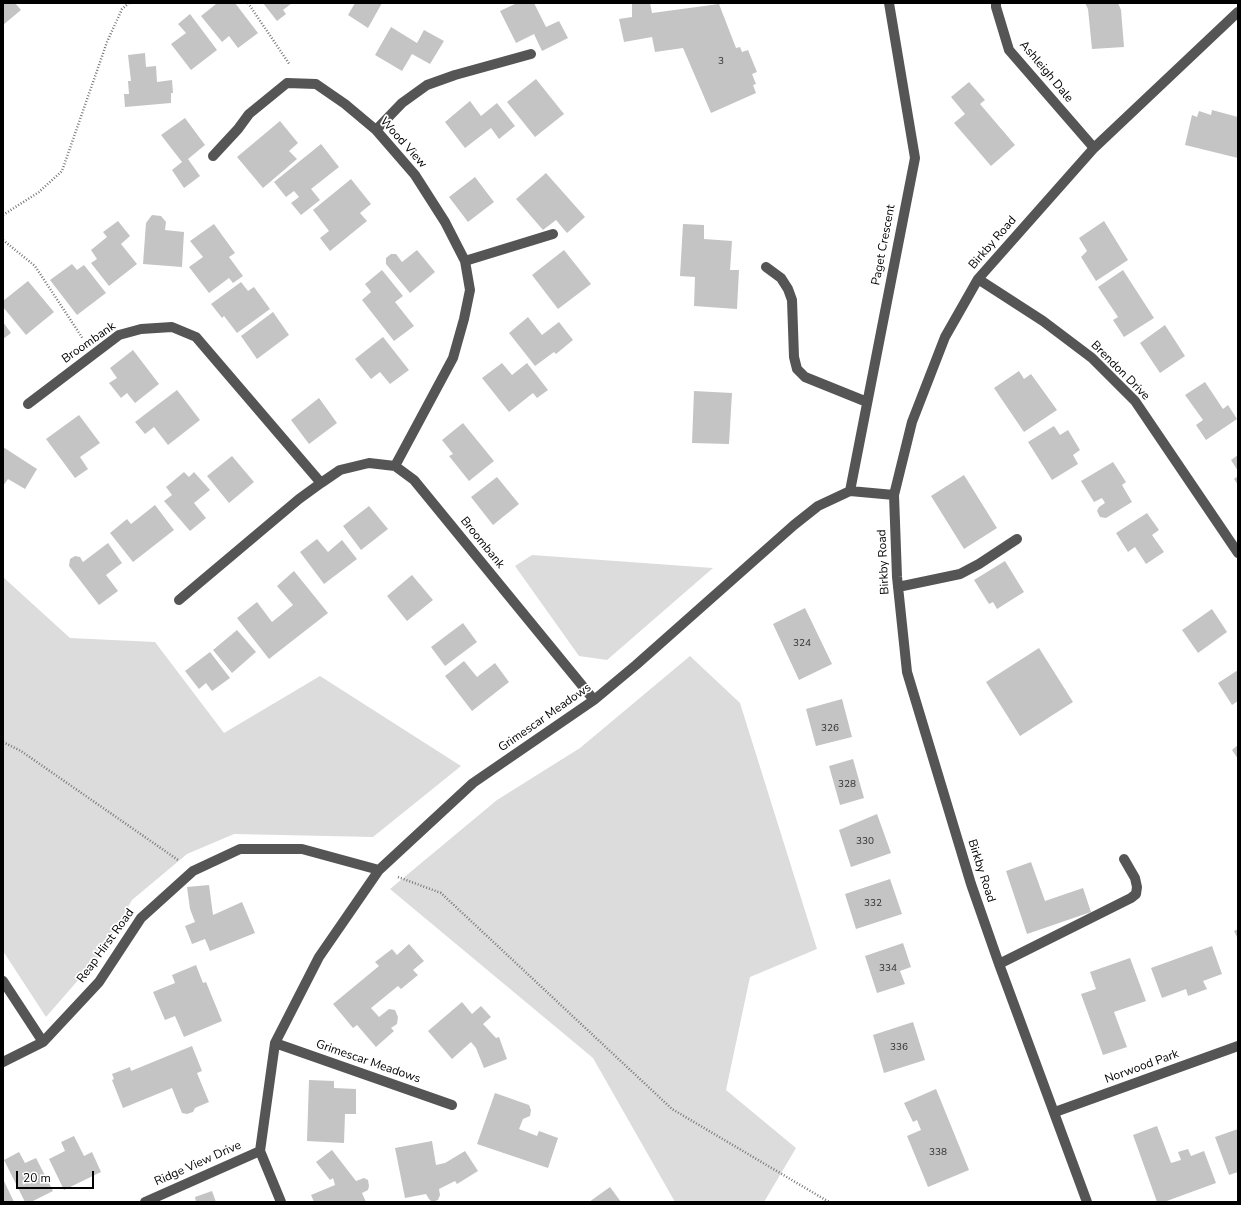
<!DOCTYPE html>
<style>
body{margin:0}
#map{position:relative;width:1241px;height:1205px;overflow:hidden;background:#fff;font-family:"Nunito Sans",sans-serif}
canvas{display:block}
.frame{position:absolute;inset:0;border:4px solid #000;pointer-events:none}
.scale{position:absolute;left:16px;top:1171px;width:78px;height:18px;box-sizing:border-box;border:2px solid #000;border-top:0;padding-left:5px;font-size:12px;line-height:14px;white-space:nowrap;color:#000;-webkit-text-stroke:3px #fff;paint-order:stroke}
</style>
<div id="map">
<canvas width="1241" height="1205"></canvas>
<div class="frame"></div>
<div class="scale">20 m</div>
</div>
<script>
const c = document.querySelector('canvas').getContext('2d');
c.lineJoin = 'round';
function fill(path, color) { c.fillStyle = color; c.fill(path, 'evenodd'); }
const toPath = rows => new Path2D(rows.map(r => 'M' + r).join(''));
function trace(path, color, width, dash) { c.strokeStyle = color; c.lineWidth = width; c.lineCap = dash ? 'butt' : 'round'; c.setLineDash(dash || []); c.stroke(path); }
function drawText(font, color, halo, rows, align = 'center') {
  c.font = font + ' "Nunito Sans",sans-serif'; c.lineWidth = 3.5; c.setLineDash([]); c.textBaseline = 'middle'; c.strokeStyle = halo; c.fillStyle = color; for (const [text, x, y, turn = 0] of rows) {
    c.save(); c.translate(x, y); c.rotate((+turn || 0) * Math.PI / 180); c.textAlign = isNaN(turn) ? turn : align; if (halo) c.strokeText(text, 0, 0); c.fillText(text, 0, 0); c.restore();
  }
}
fill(toPath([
 [532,555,713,568,607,660,579,656,515,566],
 [3,577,70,638,155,642,224,733,320,676,461,766,373,837,234,834,187,854,132,900,100,955,46,1017,3,951],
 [690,656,740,703,817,949,750,977,726,1090,796,1148,764,1202,675,1202,593,1058,390,889,497,800,580,748]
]), '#dcdcdc');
fill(toPath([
 [3,3,15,3,21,10,3,25],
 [215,3,235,3,258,33,238,48,229,36,222,42,201,16,216,4],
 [263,3,292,3,283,10,286,14,277,21],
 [355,3,382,3,368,28,348,15],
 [517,3,534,3,546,27,559,21,568,38,542,51,534,34,516,43,500,11],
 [632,3,650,3,652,13,719,4,736,48,740,47,742,52,748,50,757,72,752,74,756,84,753,85,756,93,711,113,683,48,655,52,652,37,624,42,619,19,632,17],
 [1085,3,1118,3,1121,10,1124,47,1092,49,1088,9],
 [190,14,217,50,191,70,171,44,186,33,178,24],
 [391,27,417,43,424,30,444,41,430,64,412,54,402,71,375,55],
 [145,53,146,67,156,66,157,82,172,80,173,93,171,93,171,103,125,107,124,94,129,94,128,81,131,81,128,55],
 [536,79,564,114,535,137,507,102],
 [969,82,985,100,980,104,1015,145,991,166,954,123,965,114,951,97],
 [470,101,481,116,497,103,515,126,499,139,491,128,465,148,445,122],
 [1212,110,1238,117,1238,158,1185,145,1192,115,1197,117,1199,111,1211,115],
 [185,118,205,145,188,159,200,176,184,188,172,170,182,162,161,135],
 [280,121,298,143,289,151,297,159,263,188,237,157],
 [321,144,339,167,311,189,320,200,301,215,291,203,299,197,294,191,286,197,274,182],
 [546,173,585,217,567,233,556,220,543,230,516,199],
 [475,177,494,202,468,222,449,197],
 [351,179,371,204,360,213,367,221,330,251,320,238,329,231,313,210],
 [152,215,161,216,166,222,165,230,184,232,182,267,143,264,146,223],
 [118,221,130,236,121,244,137,264,109,286,91,263,97,259,91,250,107,237,103,232],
 [1104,221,1128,260,1096,281,1081,257,1087,251,1079,238],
 [214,224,235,253,229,257,243,276,233,283,229,278,209,293,189,267,203,257,190,241],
 [683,224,704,225,704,239,732,241,730,270,739,270,737,309,694,306,695,277,680,276],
 [417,250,435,272,410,293,386,264,386,258,391,254,396,254,402,262],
 [564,250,591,284,558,309,532,275],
 [72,264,77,270,84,265,106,293,77,315,50,280],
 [382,270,403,296,395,302,414,326,394,341,362,300,371,292,365,284],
 [1123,270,1154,318,1124,337,1113,320,1118,317,1098,287],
 [28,281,54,312,26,335,3,307,3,301],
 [241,282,248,291,254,287,270,309,237,333,224,316,222,318,211,304],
 [273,312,289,335,257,359,241,336],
 [528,317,542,335,559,322,573,340,556,354,554,352,535,366,509,333],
 [3,322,11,333,3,339],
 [1165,325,1185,356,1160,373,1140,343],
 [383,337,409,370,390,384,380,372,371,379,355,359],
 [133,350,159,384,135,403,127,393,121,398,109,383,117,378,110,368],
 [502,363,512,375,527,363,548,390,537,398,533,393,509,412,482,378],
 [1019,371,1024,379,1031,374,1057,410,1024,432,994,388],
 [1205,382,1223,409,1228,405,1237,419,1206,440,1196,425,1203,420,1185,395],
 [177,390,200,420,168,445,154,427,145,434,135,422],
 [694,391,732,393,729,444,692,443],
 [319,398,337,423,309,444,291,420],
 [79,415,100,443,80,457,88,469,75,478,46,439],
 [463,423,494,461,469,481,449,456,453,454,442,440],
 [1054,426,1060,435,1068,430,1080,450,1073,455,1078,464,1052,480,1028,442],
 [3,447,37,469,25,489,8,479,3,486],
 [1238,455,1238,471,1231,460],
 [232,456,254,482,229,503,207,476],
 [1113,462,1126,482,1122,485,1132,502,1106,518,1100,517,1097,511,1099,507,1105,503,1102,498,1094,502,1081,481],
 [184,472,189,477,194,472,210,490,194,503,206,518,190,531,164,501,172,495,166,487],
 [964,475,997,528,964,549,931,496],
 [1238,476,1238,485,1234,479],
 [497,477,519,504,493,525,471,497],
 [155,505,174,530,133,562,110,533,127,519,131,524],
 [369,506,388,529,361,550,343,526],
 [1147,513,1159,530,1152,535,1164,552,1146,564,1135,547,1128,552,1116,533],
 [317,539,328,552,342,540,357,559,324,584,300,552],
 [108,543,122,563,106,575,118,591,99,605,69,566,70,559,75,556,80,557,83,562],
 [1005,561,1024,592,997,609,993,602,989,604,974,580],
 [294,571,328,613,269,659,237,618,257,602,272,622,293,605,277,586],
 [412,575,433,600,407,621,387,596],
 [805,608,832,664,799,680,773,624],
 [1212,609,1227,632,1198,653,1182,630],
 [463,623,477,642,445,666,431,647],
 [237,630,256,652,232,673,213,650],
 [1039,648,1073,702,1020,736,986,682],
 [210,652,230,678,212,691,206,683,199,689,185,671],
 [464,661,477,677,495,663,509,682,472,711,445,676],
 [1238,670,1238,701,1232,705,1218,683],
 [842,699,852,737,816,746,806,709],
 [1238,745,1238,759,1232,750],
 [853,759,864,798,840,805,829,766],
 [877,814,891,853,851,867,839,830],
 [1031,862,1045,901,1083,888,1091,912,1027,934,1006,871],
 [890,879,902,914,856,929,845,894],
 [209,885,213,915,242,902,255,933,210,951,205,939,192,944,185,926,195,922,190,909,187,887],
 [1238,929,1238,939,1234,931],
 [903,943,911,967,900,971,905,984,877,993,865,956],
 [409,944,424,961,413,970,418,975,401,989,398,986,371,1008,379,1017,389,1009,395,1010,398,1017,397,1024,391,1028,394,1031,376,1047,357,1025,353,1028,333,1004,379,966,375,962,392,949,397,955],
 [1212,946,1222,974,1203,981,1207,989,1188,996,1186,989,1162,998,1151,968],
 [1130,958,1146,1001,1114,1012,1127,1047,1103,1055,1081,994,1096,989,1090,972],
 [196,965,203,983,206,982,222,1021,184,1037,175,1016,165,1020,153,992,175,983,172,975],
 [462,1002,472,1014,481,1006,491,1017,483,1024,496,1038,499,1037,507,1059,484,1068,476,1048,471,1042,452,1059,428,1031],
 [913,1022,925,1060,884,1073,873,1035],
 [192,1046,202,1071,197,1073,209,1102,195,1108,193,1112,187,1114,182,1113,172,1088,123,1108,112,1080,114,1079,112,1074,130,1067,131,1071],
 [309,1080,334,1081,334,1088,356,1089,356,1114,345,1114,344,1143,307,1141],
 [936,1089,969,1170,928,1187,907,1136,921,1130,917,1120,913,1122,904,1103],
 [495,1093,529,1105,531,1110,530,1116,523,1119,519,1129,537,1136,539,1131,558,1138,548,1168,477,1144],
 [1157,1126,1171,1163,1181,1160,1178,1152,1188,1149,1191,1156,1204,1151,1216,1183,1164,1202,1157,1202,1133,1135],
 [1238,1129,1238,1172,1229,1175,1215,1137],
 [74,1136,84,1156,92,1152,101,1172,64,1190,49,1159,65,1151,61,1142],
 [432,1141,436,1165,445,1163,465,1151,478,1171,457,1184,455,1181,439,1189,440,1195,438,1200,432,1202,429,1199,426,1194,405,1198,395,1148],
 [332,1150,356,1181,364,1178,368,1180,369,1186,368,1190,362,1193,366,1202,314,1202,311,1195,335,1185,333,1178,330,1180,316,1162],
 [19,1152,25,1163,36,1158,53,1191,31,1202,25,1202,4,1160],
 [3,1179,14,1202,3,1202],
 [610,1187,621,1202,589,1202],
 [212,1191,216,1202,196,1202,195,1197]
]), '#c4c4c4');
trace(toPath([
 [248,3,290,65],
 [3,215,39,192,62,171,107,42,122,9,129,3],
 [3,240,35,266,83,339],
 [3,742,21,751,178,860],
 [398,877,441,893,672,1109,829,1202]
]), '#777', 2.5, [1, 2]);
trace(toPath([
 [996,3,996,7,1009,50,1094,148],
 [376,130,402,103,427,85,455,75,531,54],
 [213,156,238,129,249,114,287,83,316,84,345,104,376,130,415,175,445,222,465,261,470,290,464,319,453,358,395,466],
 [465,261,553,234],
 [766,267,781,278,788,289,792,300,794,357,797,369,805,377,867,402],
 [978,279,1043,321,1092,358,1135,401,1238,553],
 [28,404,119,335,141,329,172,327,196,337,321,483,340,470,369,463,395,466,414,480,594,700],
 [850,491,915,158,889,3],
 [898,587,960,574,979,564,1017,539],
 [179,600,299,499,321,483],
 [999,964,1131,898,1136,894,1137,887,1135,878,1124,859],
 [3,981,43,1042],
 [275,1043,452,1105],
 [3,1062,43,1042,99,982,141,918,193,871,240,849,302,849,379,870],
 [1055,1112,1238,1046],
 [145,1202,260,1151],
 [281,1202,260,1151,275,1043,319,957,379,870,473,783,594,700,636,665,794,525,818,506,850,491,894,495],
 [1087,1202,999,964,971,884,907,672,897,577,894,495,912,422,945,337,978,279,1094,148,1238,12]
]), '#555', 10);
drawText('10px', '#313131', null, [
 ["3",721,62],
 ["324",802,644],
 ["326",830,729],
 ["328",847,785],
 ["330",865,842],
 ["332",873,904],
 ["334",888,969],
 ["336",899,1048],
 ["338",938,1153]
]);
drawText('12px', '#000', '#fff', [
 ["Ashleigh Dale",1046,72,50],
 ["Wood View",403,143,48],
 ["Birkby Road",993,243,-49],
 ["Paget Crescent",884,245,-79],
 ["Broombank",89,343,-35],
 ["Brendon Drive",1120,371,45],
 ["Broombank",482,543,51],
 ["Birkby Road",884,562,-93],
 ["Grimescar Meadows",545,718,-35],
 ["Birkby Road",981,871,72],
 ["Reap Hirst Road",106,946,-54],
 ["Grimescar Meadows",368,1062,19],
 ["Norwood Park",1142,1067,-20],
 ["Ridge View Drive",198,1164,-24]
]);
</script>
